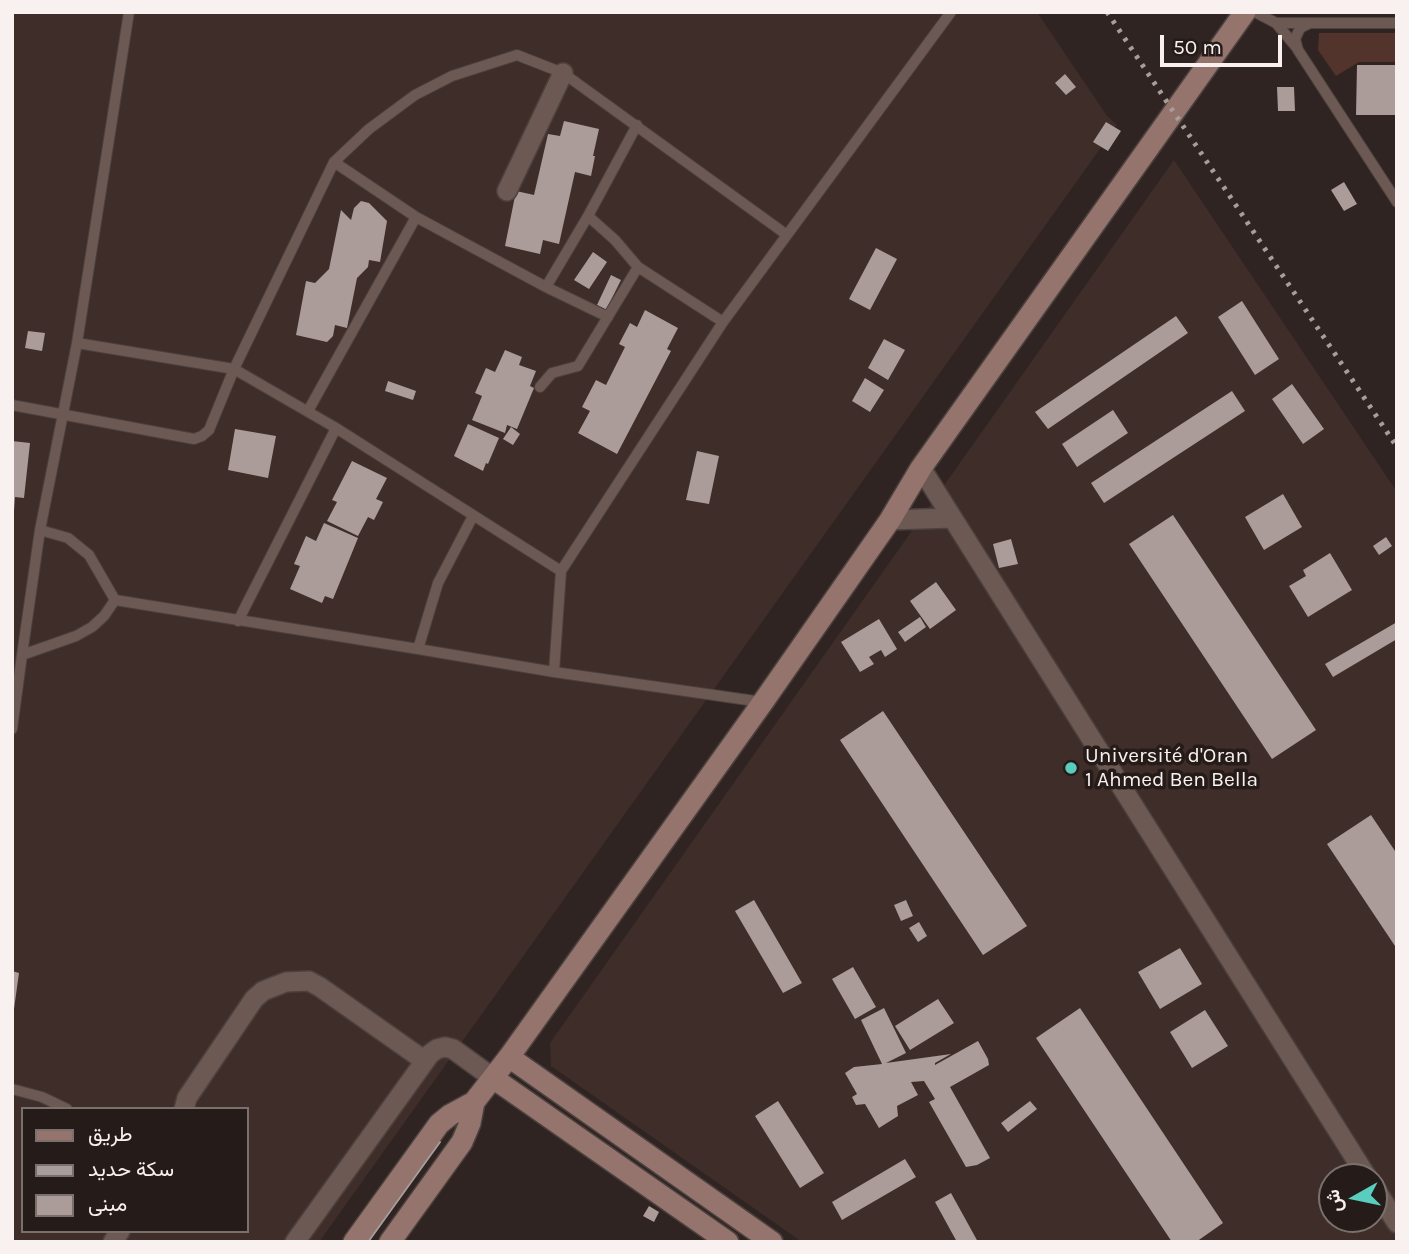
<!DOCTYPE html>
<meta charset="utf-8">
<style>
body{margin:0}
#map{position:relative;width:1409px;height:1254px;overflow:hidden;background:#2f2421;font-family:Karla,Vazirmatn,sans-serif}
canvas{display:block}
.frame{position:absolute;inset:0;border:14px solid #f9f1ef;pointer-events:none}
.legend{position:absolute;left:21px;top:1107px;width:228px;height:126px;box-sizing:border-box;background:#251b18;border:2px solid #7a716e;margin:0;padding:9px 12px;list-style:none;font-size:21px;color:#f9f1ef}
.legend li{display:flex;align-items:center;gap:14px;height:35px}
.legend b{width:35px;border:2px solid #7a716e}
.north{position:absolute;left:1318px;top:1163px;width:70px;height:70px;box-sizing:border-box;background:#251b18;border:2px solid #7a716e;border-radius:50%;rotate:261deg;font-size:19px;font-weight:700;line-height:28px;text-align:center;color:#f9f1ef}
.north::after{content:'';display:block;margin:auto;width:24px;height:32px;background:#59cebf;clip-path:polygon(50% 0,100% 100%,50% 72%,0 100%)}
.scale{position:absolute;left:1160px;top:35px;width:122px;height:32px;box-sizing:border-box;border:4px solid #f9f1ef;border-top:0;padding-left:9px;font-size:21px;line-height:24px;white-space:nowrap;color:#f9f1ef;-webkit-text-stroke:5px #251b18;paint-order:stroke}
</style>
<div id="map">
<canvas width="1409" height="1254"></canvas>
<div class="frame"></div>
<ul class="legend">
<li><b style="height:9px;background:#94746d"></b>طريق</li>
<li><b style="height:9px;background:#a79e9c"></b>سكة حديد</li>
<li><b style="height:19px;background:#ab9c99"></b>مبنى</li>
</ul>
<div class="north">ش</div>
<div class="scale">50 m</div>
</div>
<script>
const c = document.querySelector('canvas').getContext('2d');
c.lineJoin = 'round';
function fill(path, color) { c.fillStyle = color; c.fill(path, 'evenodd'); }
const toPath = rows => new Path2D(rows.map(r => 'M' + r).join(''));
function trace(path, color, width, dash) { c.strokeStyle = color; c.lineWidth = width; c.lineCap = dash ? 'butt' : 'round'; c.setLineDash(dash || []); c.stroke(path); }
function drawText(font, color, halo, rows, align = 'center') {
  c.font = font + ' Karla,sans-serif'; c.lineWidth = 7; c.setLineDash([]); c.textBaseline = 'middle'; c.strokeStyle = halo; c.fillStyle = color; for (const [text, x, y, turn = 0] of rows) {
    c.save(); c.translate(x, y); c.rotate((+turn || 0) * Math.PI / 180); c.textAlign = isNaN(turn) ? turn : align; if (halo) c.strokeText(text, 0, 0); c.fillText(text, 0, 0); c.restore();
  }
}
fill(toPath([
 [12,12,1037,12,1107,116,1117,125,319,1242,12,1242],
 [23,1109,247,1109,247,1231,23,1231],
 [1174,160,1397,492,1397,1242,802,1242,551,1066,550,1043],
 [1332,1177,1374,1177,1374,1219,1332,1219]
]), '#3f2d29');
fill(toPath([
 [1319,33,1397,33,1397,62,1359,62,1336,76,1318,50]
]), '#52342d');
fill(toPath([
 [1357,65,1397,65,1397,115,1356,115],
 [1065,74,1076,87,1066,95,1055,83],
 [1277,87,1294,87,1295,111,1278,111],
 [564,121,599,129,593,156,595,156,591,176,575,172,559,244,543,240,540,254,505,246,516,191,534,195,548,134,560,136],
 [1106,122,1121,131,1108,151,1093,142],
 [1344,182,1357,204,1344,211,1331,190],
 [361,201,369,203,387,221,380,262,369,260,368,267,357,278,347,328,335,325,333,336,327,342,296,335,306,281,315,283,329,269,341,210,351,220,354,208],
 [876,248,897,259,870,310,849,299],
 [593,252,607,262,589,289,574,280],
 [611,275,621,280,606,310,597,305],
 [1242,301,1279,359,1255,375,1218,317],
 [645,310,678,328,667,349,671,351,617,454,578,433,590,411,582,407,596,380,606,385,625,347,619,344,630,323,637,327],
 [1176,316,1188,333,1048,429,1035,412],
 [28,331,45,333,42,351,25,348],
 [884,339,905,350,888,380,868,368],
 [505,350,522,357,519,365,536,371,530,386,534,388,517,429,507,425,505,433,472,420,482,396,475,393,486,368,495,372],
 [865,378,884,390,870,412,852,401],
 [388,381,416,391,413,400,385,391],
 [1292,384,1324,429,1303,444,1272,399],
 [1232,391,1245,411,1104,503,1091,483],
 [1113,410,1128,433,1077,467,1062,444],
 [468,424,499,438,488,464,486,463,483,471,454,456],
 [511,427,520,434,513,445,503,439],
 [235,429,276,436,268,478,228,470],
 [12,441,30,443,24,498,15,497,14,511,12,510],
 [697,451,719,456,709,504,686,500],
 [352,461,387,478,376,499,383,502,374,520,368,517,358,536,327,521,337,502,332,500],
 [1283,494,1302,527,1264,550,1245,517],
 [1173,515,1316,730,1272,759,1129,544],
 [324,523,358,538,333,599,325,596,322,603,290,589,300,566,294,564,306,536,316,541],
 [1386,537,1392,546,1379,555,1373,546],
 [1011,539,1018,564,999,568,993,544],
 [1330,553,1352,590,1308,617,1289,586,1306,576,1303,570],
 [936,582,956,610,930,629,910,601],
 [920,617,926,627,905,642,898,632],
 [879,619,897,649,885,657,881,650,869,657,874,664,860,672,841,642],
 [1397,622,1397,639,1333,677,1325,664],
 [883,711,1027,926,983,955,840,740],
 [1371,815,1397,854,1397,949,1327,844],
 [754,900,802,983,783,993,735,911],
 [906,900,913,916,901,921,894,905],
 [919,922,927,936,918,942,909,928],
 [1180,948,1202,984,1160,1009,1138,972],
 [853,967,876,1007,855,1019,832,979],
 [12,971,19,973,14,1009,12,1009],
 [938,999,954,1023,910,1050,895,1026],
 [884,1008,906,1053,886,1063,951,1054,935,1063,935,1065,978,1041,988,1059,989,1065,950,1087,990,1158,977,1165,966,1167,929,1102,935,1099,924,1081,911,1082,918,1095,897,1106,898,1116,879,1128,865,1104,856,1105,852,1097,857,1094,845,1073,854,1067,882,1064,861,1020],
 [1080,1008,1223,1223,1196,1242,1172,1242,1036,1038],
 [1205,1010,1228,1046,1192,1068,1170,1032],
 [778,1101,824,1173,800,1188,755,1116],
 [1030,1101,1037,1109,1008,1132,1001,1123],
 [905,1159,916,1177,842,1220,832,1202],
 [951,1193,978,1242,957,1242,935,1202],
 [649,1206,659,1212,654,1222,643,1216]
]), '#ab9c99');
const lane = toPath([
 [129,12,77,343,40,530,22,655,76,636,92,627,104,616,115,600,418,649,554,672,762,702],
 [1255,12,1276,23],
 [1397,23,1310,23,1300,28,1295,39,1298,50,1397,202],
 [1297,48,1276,23,1309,23],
 [334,162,416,217,546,287,608,317],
 [588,216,615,240,638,267,723,322],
 [546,287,588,216,637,125],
 [77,343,234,369,334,162,369,129,415,95,452,76,517,55,563,73,787,235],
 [540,387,552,373,578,366,638,267],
 [12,405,194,439,202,436,209,430,234,369,336,428,561,571],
 [308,411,416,217],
 [40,530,68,538,89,555,115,600],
 [238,621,336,428],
 [418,649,438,583,473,516],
 [554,672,561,571,723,322,951,12],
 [12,729,22,655],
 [12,1089,42,1097,67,1109]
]);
const street = toPath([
 [507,191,563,73],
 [921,468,1367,1177],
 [890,520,952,518],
 [184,1109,187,1098,254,999,263,991,286,982,309,981,320,987,425,1061],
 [1374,1187,1397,1223],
 [113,1242,120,1231],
 [295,1242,430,1054,437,1049,445,1047,453,1049,493,1078]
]);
const secondary = toPath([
 [509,1057,772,1242],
 [493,1078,728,1242],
 [354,1242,439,1124,450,1115,474,1102,509,1057,763,702,890,520,921,468,1245,12],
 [390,1242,462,1142,470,1123,474,1102]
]);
trace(lane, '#4b413e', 12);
trace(street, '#4b413e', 22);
trace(secondary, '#4b413e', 24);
trace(lane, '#6d5954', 10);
trace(street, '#6d5954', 19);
trace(secondary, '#94746d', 21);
trace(toPath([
 [368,1242,440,1142]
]), '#a79e9c', 2);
trace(toPath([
 [1107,12,1397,447]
]), '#a79e9c', 5, [3.5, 7]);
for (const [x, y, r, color] of [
 [1071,768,7,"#59cebf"]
]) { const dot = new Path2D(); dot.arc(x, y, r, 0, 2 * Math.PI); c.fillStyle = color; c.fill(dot); trace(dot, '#251b18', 2.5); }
drawText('21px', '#f9f1ef', '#251b18', [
 ["Université d'Oran",1085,756],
 ["1 Ahmed Ben Bella",1085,780]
], 'left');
</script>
